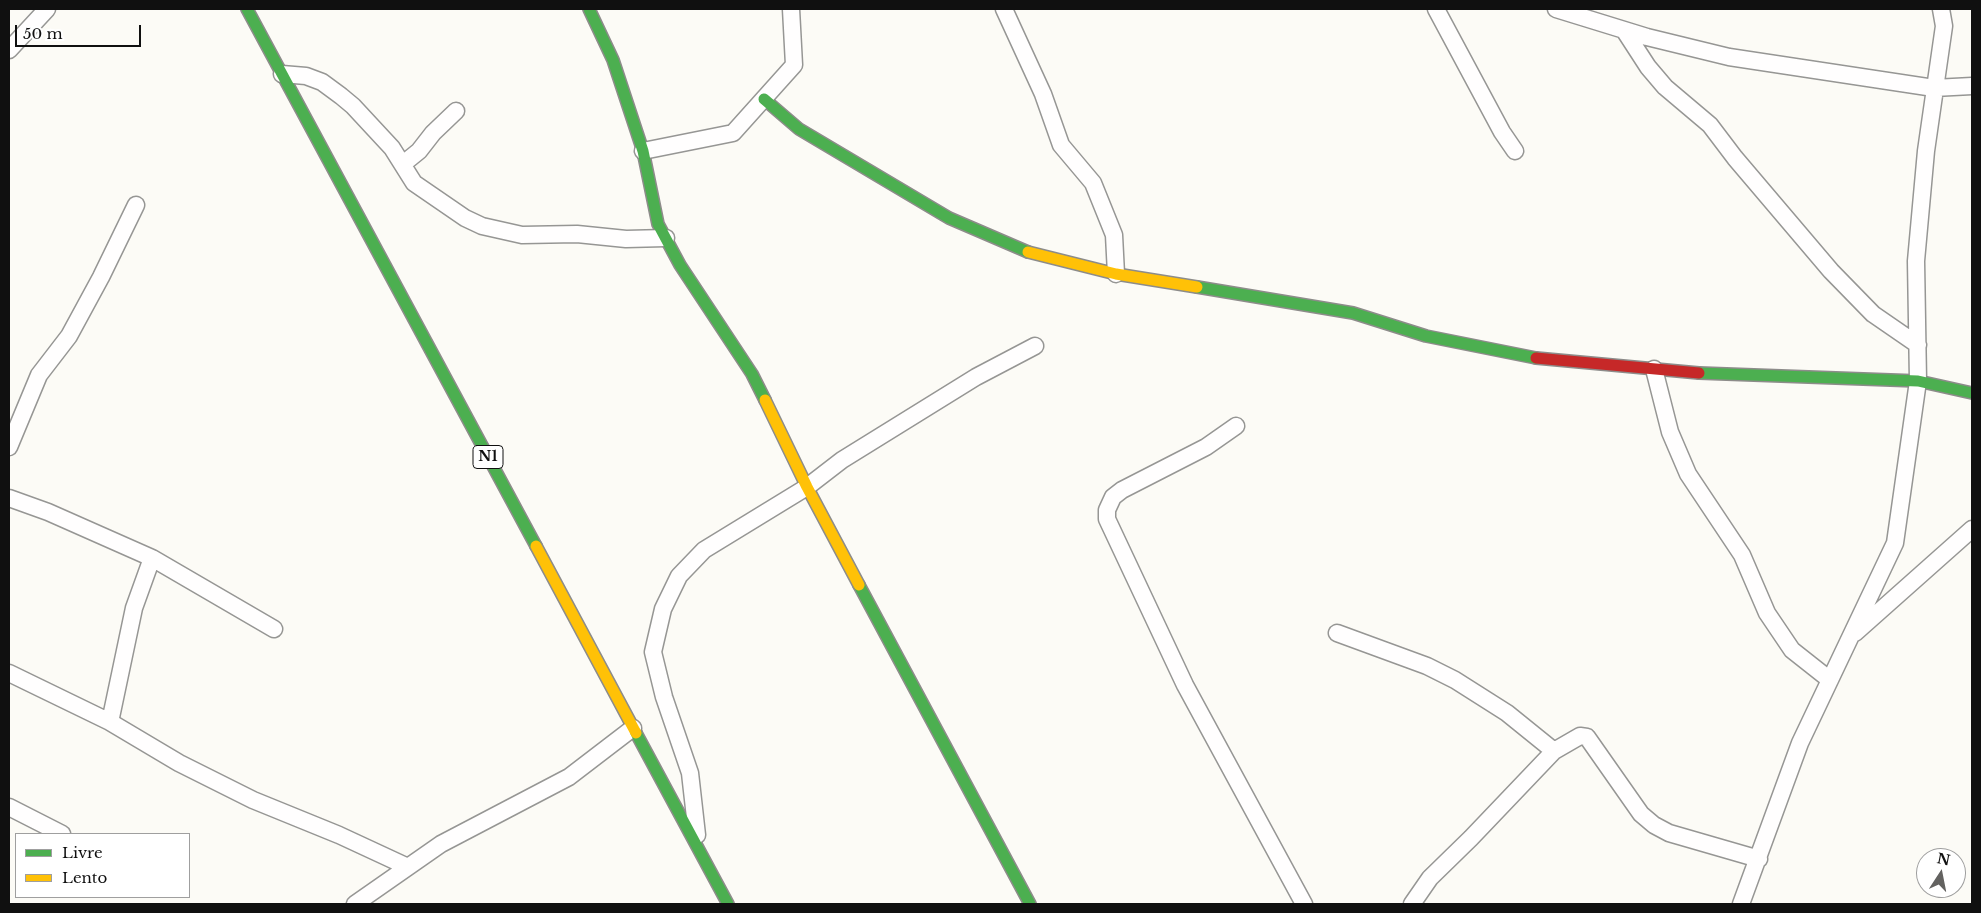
<!DOCTYPE html>
<style>
body{margin:0}
#map{position:relative;width:1981px;height:913px;overflow:hidden;background:#fcfbf6;font-family:"Libre Baskerville",serif}
canvas{display:block}
.frame{position:absolute;inset:0;border:10px solid #101010;pointer-events:none}
.legend{position:absolute;left:15px;top:833px;width:175px;height:65px;box-sizing:border-box;background:#fff;border:1px solid #9f9f9f;margin:0;padding:6px 9px;list-style:none;font-size:15px;color:#101010}
.legend li{display:flex;align-items:center;gap:10px;height:25px}
.legend b{width:25px;border:1px solid #9f9f9f}
.north{position:absolute;left:1916px;top:848px;width:50px;height:50px;box-sizing:border-box;background:#fff;border:1px solid #9f9f9f;border-radius:50%;rotate:11deg;font-size:14px;font-weight:700;line-height:20px;text-align:center;color:#101010}
.north::after{content:'';display:block;margin:auto;width:18px;height:22px;background:#636260;clip-path:polygon(50% 0,100% 100%,50% 72%,0 100%)}
.scale{position:absolute;left:15px;top:25px;width:126px;height:22px;box-sizing:border-box;border:2px solid #101010;border-top:0;padding-left:6px;font-size:15px;line-height:18px;white-space:nowrap;color:#101010;-webkit-text-stroke:4px #fff;paint-order:stroke}
</style>
<div id="map">
<canvas width="1981" height="913"></canvas>
<div class="frame"></div>
<ul class="legend">
<li><b style="height:6px;background:#4caf50"></b>Livre</li>
<li><b style="height:6px;background:#ffc107"></b>Lento</li>
</ul>
<div class="north">N</div>
<div class="scale">50 m</div>
</div>
<script>
const c = document.querySelector('canvas').getContext('2d');
c.lineJoin = 'round';
const toPath = rows => new Path2D(rows.map(r => 'M' + r).join(''));
function trace(path, color, width, dash) { c.strokeStyle = color; c.lineWidth = width; c.lineCap = dash ? 'butt' : 'round'; c.setLineDash(dash || []); c.stroke(path); }
function drawText(font, color, halo, rows, align = 'center') {
  c.font = font + ' "Libre Baskerville",serif'; c.lineWidth = 5; c.setLineDash([]); c.textBaseline = 'middle'; c.strokeStyle = halo; c.fillStyle = color; for (const [text, x, y, turn = 0] of rows) {
    c.save(); c.translate(x, y); c.rotate((+turn || 0) * Math.PI / 180); c.textAlign = isNaN(turn) ? turn : align; if (halo) c.strokeText(text, 0, 0); c.fillText(text, 0, 0); c.restore();
  }
}
const street = toPath([
 [1004,9,1043,94,1061,145,1093,183,1114,235,1116,274],
 [1436,9,1502,132,1515,151],
 [1556,9,1647,37,1729,57,1934,88,1972,86],
 [1624,30,1648,67,1665,87,1710,125,1735,158,1831,271,1873,314,1918,345],
 [9,50,47,9],
 [282,74,306,76,322,82,341,96,353,106,392,148,414,183,465,218,482,226,522,235,577,234,626,239,666,238],
 [643,151,733,133,794,65,791,9],
 [403,164,419,151,433,133,456,111],
 [1654,369,1670,432,1688,474,1742,555,1767,613,1792,650,1830,680],
 [1236,426,1206,447,1122,490,1113,497,1107,510,1107,519,1185,685,1304,904],
 [9,447,39,375,69,336,101,277,136,205],
 [9,498,48,512,152,558,274,629],
 [1337,633,1427,666,1455,680,1507,713,1554,751],
 [1855,633,1972,529],
 [9,673,110,722,179,763,253,800,339,835,408,867],
 [110,722,134,608,152,558],
 [9,807,62,834],
 [697,835,690,773,664,697,653,652,663,609,679,576,704,550,807,487,842,460,976,377,1035,346],
 [355,904,441,844,569,777,633,728],
 [1412,904,1430,878,1471,838,1554,751,1580,736,1587,737,1641,814,1654,825,1669,833,1759,859],
 [1741,904,1800,743,1895,543,1918,381,1916,261,1926,151,1944,26,1941,9]
]);
const fast = toPath([
 [247,9,536,546],
 [589,9,613,60,643,151,658,224,680,265,752,374,765,400],
 [764,99,799,129,949,218,1028,252],
 [1197,287,1353,313,1426,336,1536,358],
 [1699,373,1918,381,1972,393],
 [859,585,1030,904],
 [636,733,728,904]
]);
const slow = toPath([
 [1028,252,1116,274,1197,287],
 [765,400,807,487,859,585],
 [536,546,636,733]
]);
const jam = toPath([
 [1536,358,1699,373]
]);
trace(street, '#969694', 19);
trace(fast, '#8d8c8a', 14);
trace(slow, '#8d8c8a', 14);
trace(jam, '#8d8c8a', 14);
trace(street, '#fffefe', 16);
trace(fast, '#4caf50', 11);
trace(slow, '#ffc107', 11);
trace(jam, '#c62828', 11);
for (const [x, y, w] of [
 [488,457,30]
]) { const box = new Path2D(); box.roundRect(x - w / 2, y - 11.5, w, 23, 4); c.fillStyle = '#fff'; c.fill(box); trace(box, '#101010', 1); }
drawText('bold 14px', '#101010', null, [
 ["N1",488,457]
]);
</script>
